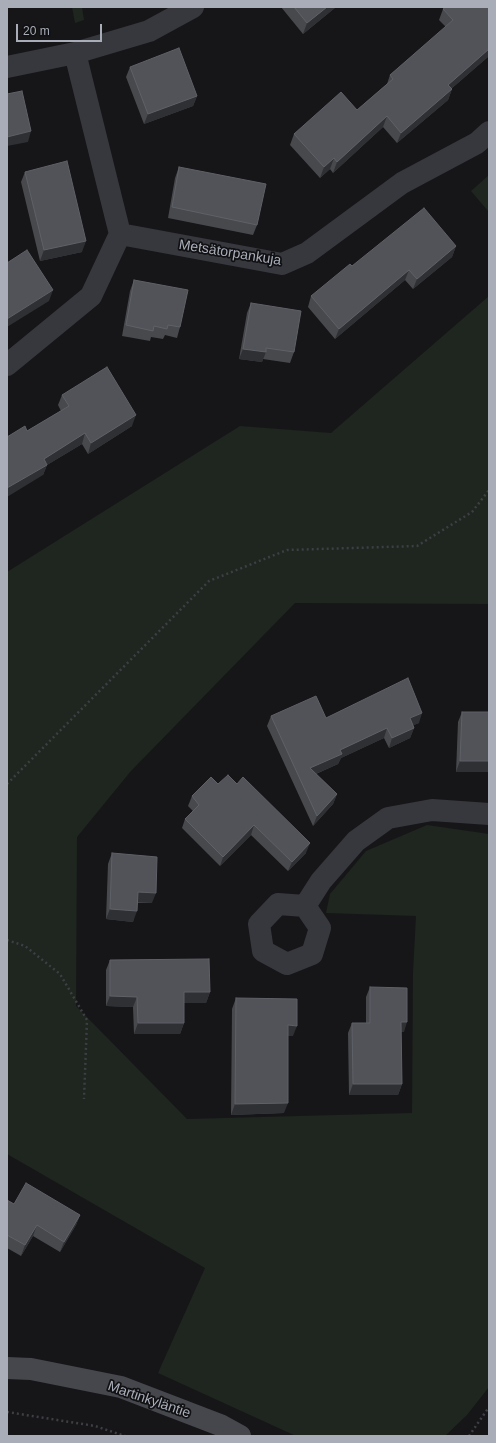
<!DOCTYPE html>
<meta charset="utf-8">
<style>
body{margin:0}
#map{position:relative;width:496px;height:1443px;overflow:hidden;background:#161618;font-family:Helvetica,sans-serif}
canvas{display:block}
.frame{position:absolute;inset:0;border:8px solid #a8adb8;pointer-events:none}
.scale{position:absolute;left:16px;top:24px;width:86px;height:18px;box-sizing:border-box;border:2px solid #a8adb8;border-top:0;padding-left:5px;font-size:12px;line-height:14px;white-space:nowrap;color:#a8adb8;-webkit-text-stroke:3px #111113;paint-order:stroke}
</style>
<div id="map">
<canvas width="496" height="1443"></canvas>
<div class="frame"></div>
<div class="scale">20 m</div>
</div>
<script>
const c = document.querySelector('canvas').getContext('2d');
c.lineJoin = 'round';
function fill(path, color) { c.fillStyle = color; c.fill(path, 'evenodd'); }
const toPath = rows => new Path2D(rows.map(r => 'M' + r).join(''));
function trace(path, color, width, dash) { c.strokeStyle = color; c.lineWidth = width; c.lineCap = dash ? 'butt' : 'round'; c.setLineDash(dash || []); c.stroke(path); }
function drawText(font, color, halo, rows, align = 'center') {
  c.font = font + ' Helvetica,sans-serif'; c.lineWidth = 3.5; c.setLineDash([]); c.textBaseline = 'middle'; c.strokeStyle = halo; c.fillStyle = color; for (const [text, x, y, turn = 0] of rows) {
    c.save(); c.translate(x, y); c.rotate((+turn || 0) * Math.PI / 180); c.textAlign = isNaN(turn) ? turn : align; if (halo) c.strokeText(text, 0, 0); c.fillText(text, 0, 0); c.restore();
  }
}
fill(toPath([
 [72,7,82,7,84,20,75,23],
 [489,175,489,212,471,191],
 [489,296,489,604,295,603,131,771,77,837,76,1006,187,1119,412,1113,413,973,416,916,326,913,330,894,366,851,427,825,489,834,489,1387,467,1415,445,1436,296,1436,158,1373,205,1268,7,1154,7,572,240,426,331,433]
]), '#1e261f');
trace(toPath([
 [7,784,209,581,287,550,417,546,472,512,489,490],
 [7,940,25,946,60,974,87,1020,84,1099],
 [7,1412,95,1426,125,1436],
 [469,1436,489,1407]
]), '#3d3f44', 2.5, [2, 3]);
trace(toPath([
 [75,53,120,234,282,264,307,253,402,183,477,143,489,132],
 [7,67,75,53,149,31,193,7],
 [7,365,91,296,120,234],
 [278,904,305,906,320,928,312,954,287,964,263,951,259,924,278,904],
 [305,906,321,881,356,841,388,818,432,810,489,814]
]), '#37383d', 22);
trace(toPath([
 [7,1368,31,1369,121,1387,220,1425,240,1436]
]), '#45474d', 22);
fill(toPath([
 [281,7,336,7,303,34],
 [489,7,489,56,451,89,452,89,448,100,397,143,383,127,333,173,330,169,320,178,290,145,294,134,357,110,387,84,390,75,446,27,439,20,443,9],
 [130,67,197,96,193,106,144,124,126,77],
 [179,167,257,225,253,235,168,218,175,178],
 [25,172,82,252,40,261,21,182],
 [456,246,452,257,413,289,405,280,335,339,308,307,311,296,352,266],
 [134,280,180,327,177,338,165,335,163,339,151,337,150,341,122,336,130,291],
 [251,303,294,352,290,363,263,359,262,362,239,359,247,313],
 [62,395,132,426,88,454,82,444,47,465,43,475,27,431,61,411,58,405],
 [462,712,489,712,489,772,456,772,458,722],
 [271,716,326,718,419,723,413,725,414,728,410,738,389,748,384,738,341,758,338,764,316,774,337,794,333,804,313,826,267,726],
 [218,784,306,853,288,871,251,835,220,866,182,828,185,819,193,811,188,806,192,796],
 [112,853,152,903,137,903,133,922,106,919,108,864],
 [110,960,210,992,206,1003,184,1003,184,1023,180,1034,134,1034,133,1007,106,1006,106,970],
 [370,987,404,1032,401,1032,402,1084,398,1095,349,1095,348,1033,352,1023,366,1023,366,997],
 [236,998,293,1036,288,1036,284,1113,231,1115,232,1009],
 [7,1200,14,1204,80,1215,76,1225,60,1252,33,1236,21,1256,7,1248]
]), '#47494d');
fill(toPath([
 [327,7,336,7,303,34,307,23],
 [489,49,489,56,444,95,448,85],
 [452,89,448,100,397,143,401,133],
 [197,96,193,106,144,124,148,114],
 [387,116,383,127,333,173,337,162],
 [31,131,28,142,7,146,7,137],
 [334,158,330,169,320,178,324,167],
 [86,241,82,252,40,261,44,250],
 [456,246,452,257,413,289,417,279],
 [409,270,405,280,335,339,339,329],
 [53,290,49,301,7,327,7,319],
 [243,349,266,352,262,362,239,359],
 [136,415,132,426,88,454,91,443],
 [85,433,82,444,47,465,43,475,7,497,7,488,44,459],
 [422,713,419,723,406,729,410,718],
 [387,728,384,738,341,758,338,764,306,778,310,768,340,750],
 [414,728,410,738,389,748,392,738],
 [460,761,489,761,489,772,456,772],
 [337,794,333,804,313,826,317,816],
 [254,825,251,835,220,866,223,857],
 [310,843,306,853,288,871,292,862],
 [138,892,156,893,152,903,134,902],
 [110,909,137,911,133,922,106,919],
 [184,992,210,992,206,1003,180,1003],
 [110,996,137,997,133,1007,106,1006],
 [401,1022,407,1022,404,1032,397,1032],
 [138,1023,184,1023,180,1034,134,1034],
 [288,1025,297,1026,293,1036,284,1036],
 [353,1084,402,1084,398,1095,349,1095],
 [288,1103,284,1113,231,1115,235,1104],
 [80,1215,76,1225,60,1252,64,1242],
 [37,1225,33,1236,21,1256,25,1245]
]), '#2f3033');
const building = toPath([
 [294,7,327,7,307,23,294,7],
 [446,7,489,7,489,49,448,85,452,89,401,133,387,116,337,162,334,158,324,167,294,134,341,92,357,110,393,79,390,75,453,20,443,9,446,7],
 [179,48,197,96,148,114,130,67,179,48],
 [22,91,31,131,7,137,7,94,22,91],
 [67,161,86,241,44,250,25,172,67,161],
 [179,167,266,184,257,225,172,207,179,167],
 [424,208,456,246,417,279,409,270,339,329,311,296,350,264,352,266,424,208],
 [27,250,53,290,7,319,7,263,27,250],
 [134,280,188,290,180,327,168,325,167,329,154,326,153,331,126,325,134,280],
 [251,303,301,311,294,352,266,348,266,352,243,349,251,303],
 [107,367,136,415,91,443,85,433,44,459,47,465,7,488,7,437,25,426,27,431,69,406,62,395,107,367],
 [408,678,422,713,410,718,414,728,392,738,387,728,340,750,342,754,310,768,337,794,317,816,271,716,316,696,326,718,408,678],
 [462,712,489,712,489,761,460,761,462,712],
 [228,775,237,784,243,777,310,843,292,862,254,825,223,857,185,819,199,805,192,796,211,777,218,784,228,775],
 [112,853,157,857,156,893,138,892,137,911,110,909,112,853],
 [209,959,210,992,184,992,184,1023,138,1023,137,997,110,996,110,960,209,959],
 [370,987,407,988,407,1022,401,1022,402,1084,353,1084,352,1023,370,1023,370,987],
 [236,998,297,999,297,1026,288,1025,288,1103,235,1104,236,998],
 [26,1183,80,1215,64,1242,37,1225,25,1245,7,1235,7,1200,14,1204,26,1183]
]);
fill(building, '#525359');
trace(building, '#5f6168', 1);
drawText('14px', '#a8adb8', '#111113', [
 ["Metsätorpankuja",230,253,9],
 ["Martinkyläntie",149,1400,19]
]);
</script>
